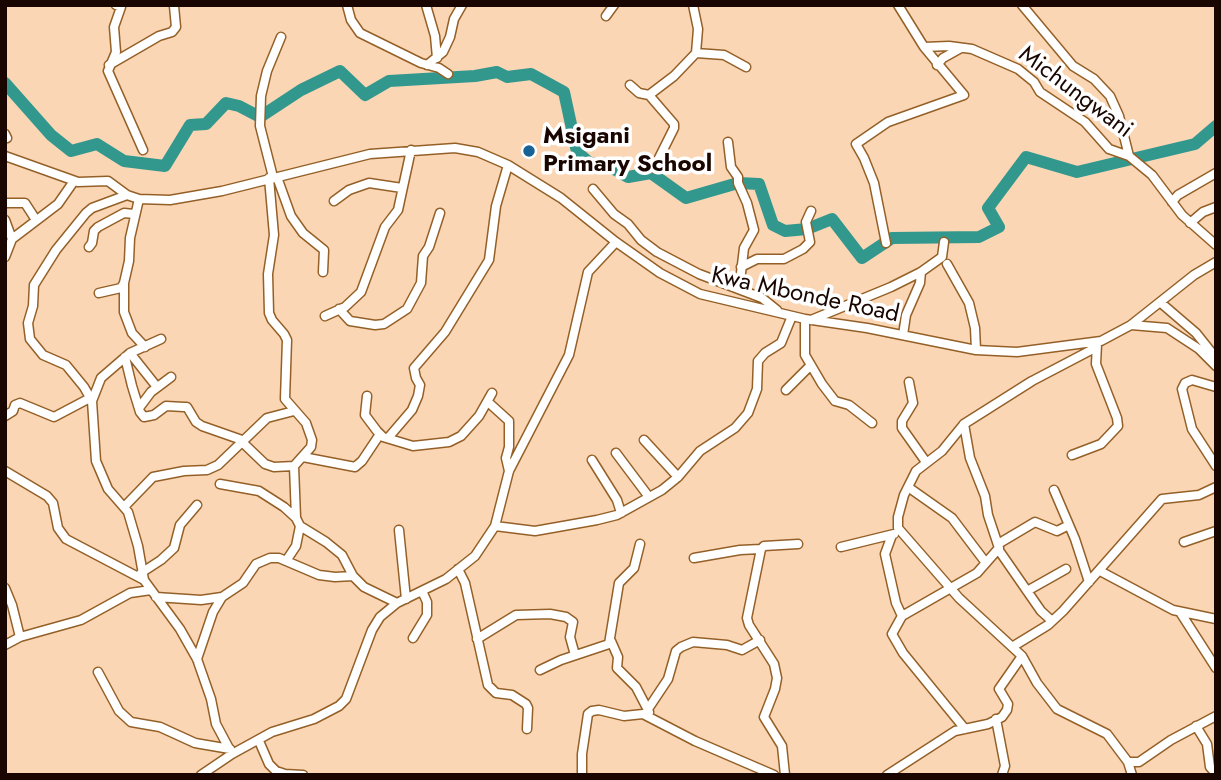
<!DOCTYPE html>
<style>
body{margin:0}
#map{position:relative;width:1221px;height:780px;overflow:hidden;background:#fad6b5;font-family:Jost,sans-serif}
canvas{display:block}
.frame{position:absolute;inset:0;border:7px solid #190600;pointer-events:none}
</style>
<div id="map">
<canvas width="1221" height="780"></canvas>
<div class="frame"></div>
</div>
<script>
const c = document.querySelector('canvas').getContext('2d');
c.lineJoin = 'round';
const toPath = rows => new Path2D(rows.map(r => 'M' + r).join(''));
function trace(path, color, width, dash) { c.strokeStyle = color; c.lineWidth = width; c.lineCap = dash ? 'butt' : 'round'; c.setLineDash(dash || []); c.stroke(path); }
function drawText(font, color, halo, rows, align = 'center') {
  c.font = font + ' Jost,sans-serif'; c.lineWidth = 7; c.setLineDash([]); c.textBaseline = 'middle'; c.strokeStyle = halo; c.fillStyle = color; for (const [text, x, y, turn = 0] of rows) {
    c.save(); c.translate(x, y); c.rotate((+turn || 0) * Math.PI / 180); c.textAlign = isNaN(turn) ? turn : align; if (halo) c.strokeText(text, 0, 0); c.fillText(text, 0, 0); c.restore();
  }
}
trace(toPath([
 [5,83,51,135,71,151,97,144,124,161,165,166,190,125,206,124,226,103,239,106,260,117,301,90,340,71,365,95,389,81,475,76,497,72,507,77,531,74,564,92,577,152,591,164,604,163,628,177,651,173,686,198,738,183,759,184,773,225,785,231,807,229,832,219,862,258,892,238,979,237,999,227,988,208,1026,157,1077,172,1195,144,1216,126]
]), '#32988d', 12);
const minor = toPath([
 [116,5,121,7,114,27,116,52,108,71,143,150],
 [347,5,351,20,360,33,421,63,439,68,448,74],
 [426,5,435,36,437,58],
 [898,5,924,47,949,46,972,49,1018,69,1034,82,1040,92,1085,122,1109,149,1129,156],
 [1022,5,1073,66,1094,79,1110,96,1119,116,1129,156,1152,175,1182,215,1216,245],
 [606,16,614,5],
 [696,53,724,55,746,67],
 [109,65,159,36,172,32,176,27,174,6],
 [427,65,443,52,450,37,454,19,462,5],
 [937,65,943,58,961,48],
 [630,85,639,93,649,95,674,76,696,53,698,29,693,5],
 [649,95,674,124,674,128,654,168],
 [5,134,7,138],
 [728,142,731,167,738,177,738,183,747,203,754,230,744,248,741,273,735,287],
 [5,156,78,182,108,181,127,195,139,199,170,200,222,191,370,154,455,148,478,152,508,165,561,198,616,242,660,273,700,294,805,319,867,328,976,350,1017,352,1101,341,1131,325,1194,275,1216,262],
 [273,177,260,126,261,96,267,71,281,37],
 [277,177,291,216,303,233,324,250,323,272],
 [269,178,274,235,268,274,269,313,272,320,284,334,287,340,285,399,306,423,312,440,311,447,294,466,296,518,300,526,326,542,342,555,353,576,364,587,397,603],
 [593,189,614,214,628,224,641,240,657,252,699,274,762,298,777,310],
 [334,201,349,190,369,183,402,188],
 [1172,202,1178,195,1216,173],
 [5,203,25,203,36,220],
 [5,220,12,239,5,257],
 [1190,223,1203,212,1216,207],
 [12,239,58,204,74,181],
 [886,243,874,183,864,158,856,144,888,122,964,95,924,47],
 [89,247,92,243,94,231,98,227,124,213,134,214],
 [947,264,969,303,975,328,976,350],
 [741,267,757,259,784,259,803,249,810,242,806,222,811,211],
 [124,283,124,312,132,333,145,347],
 [99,293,121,288,124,283,129,261,130,238,139,199],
 [1161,303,1196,333,1216,358],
 [339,309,350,321,375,325,384,324,407,309,421,283,423,256,429,247,440,213],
 [325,316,345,307,361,292,385,227,398,210,411,150],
 [805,319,805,355,822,384,835,401,849,405,872,423],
 [811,320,891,287,921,272,942,257,944,242],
 [1131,325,1167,328,1199,349,1216,366],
 [903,335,906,315,920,283,921,272],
 [161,339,130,353,101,378,92,401,96,461,108,489,128,512,138,546,144,580,180,629,197,659,211,699,216,724,232,754],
 [1095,348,1032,381,964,424,942,451,916,471,904,495,898,517,898,528,959,598,1022,656,1037,683,1057,709,1107,734,1128,762,1139,762,1171,740,1216,716],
 [130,353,157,387],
 [125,357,132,386,140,412,144,417,154,415,166,406,184,407,187,407,196,422,202,426,242,440],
 [909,382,913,403,902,421,902,428,926,462],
 [1216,387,1192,380,1185,383,1182,389,1192,429,1216,466],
 [786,390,810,366],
 [367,396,365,415,377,431,383,437,413,446,449,442,461,436,479,416,492,393],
 [92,401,84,387,66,365,43,355,30,339,28,323,33,306,34,285,56,250,86,213,92,208,127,195],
 [488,402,509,421,509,447,506,458,509,471],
 [139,408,151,392,171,377],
 [5,416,13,411,15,405,20,403,54,417,90,398],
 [964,424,970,458,985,496,988,515,999,548,977,573,902,616,892,634,903,653,965,729],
 [388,438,412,410,418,396,420,385,416,378,414,368,445,332,489,260,496,206,508,165],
 [644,440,678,477],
 [241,441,265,464,274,467,294,466],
 [616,453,649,497],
 [1072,455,1101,444,1118,426,1117,418,1096,364,1097,344],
 [303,457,355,467,362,461,380,434],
 [592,460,617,500,621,513],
 [5,471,47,496,53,503,58,528,66,539,144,580],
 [220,484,259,491,284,507,296,518],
 [908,487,952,518,986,563],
 [1054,490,1075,539,1089,582],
 [124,507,153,477,184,471,207,470,218,465,267,418,294,411],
 [495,526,535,531,597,520,617,515,662,490,678,477,700,451,735,428,748,413,757,389,758,361,765,353,781,343,792,316],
 [399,530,406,599],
 [892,535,885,554,896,603,902,616],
 [1184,542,1216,531],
 [998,544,1035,522,1057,531,1069,525],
 [841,547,894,534],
 [998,549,1041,611,1052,621],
 [694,558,740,550,761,549],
 [286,561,296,546,300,526],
 [458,569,465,583,488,685,496,693,512,695,526,704,528,708,527,729],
 [1100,571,1173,610,1216,619],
 [141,573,161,560,174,548,180,525,197,505],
 [5,588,12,605,20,637],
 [1027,591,1066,569],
 [156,597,201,600,222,597,243,583,256,564,270,558,279,558,319,575,335,577,353,576],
 [1180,612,1216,668],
 [413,638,427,615,427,602,422,591],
 [477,639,516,615,550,614,566,617,573,622,570,637,575,655],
 [611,641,618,657,617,668,636,687,649,712],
 [5,645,20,637,81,620,130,593,151,590],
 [1012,647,1048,625,1063,611,1162,499,1199,495,1216,487],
 [197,659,213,612,222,597],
 [540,670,561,660,609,644,619,583,634,568,640,544],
 [98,672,119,711,131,722,160,727,195,743,230,749],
 [648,709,668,679,676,651,681,647,693,642,727,645,742,650,760,640],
 [996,719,1005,766,1002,775],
 [1196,726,1207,744,1210,767,1216,774],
 [259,741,269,764,276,771,285,774,303,775],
 [1128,762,1132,775],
 [201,775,232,754,272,732,314,719,339,706,346,699,372,630,380,617,397,603,446,579,475,556,495,526,509,471,569,355,588,272,616,242],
 [582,775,582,754,588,714,592,711,599,710,624,716,643,714,695,741,774,775],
 [785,775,782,746,764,717,775,689,777,678,774,664,749,625,747,618,761,549,764,546,798,544],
 [887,775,955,731,988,724,1002,717,1007,710,1008,704,999,689,1022,656]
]);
trace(minor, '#946027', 11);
trace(minor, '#fff', 8);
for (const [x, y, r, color] of [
 [529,151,7,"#186296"]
]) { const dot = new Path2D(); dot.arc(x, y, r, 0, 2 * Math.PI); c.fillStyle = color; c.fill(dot); trace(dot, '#fff', 2.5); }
drawText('24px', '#190600', '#fff', [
 ["Michungwani",1075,93,37],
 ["Kwa Mbonde Road",805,296,12]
]);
drawText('bold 24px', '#190600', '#fff', [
 ["Msigani",543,137],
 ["Primary School",543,165]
], 'left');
</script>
